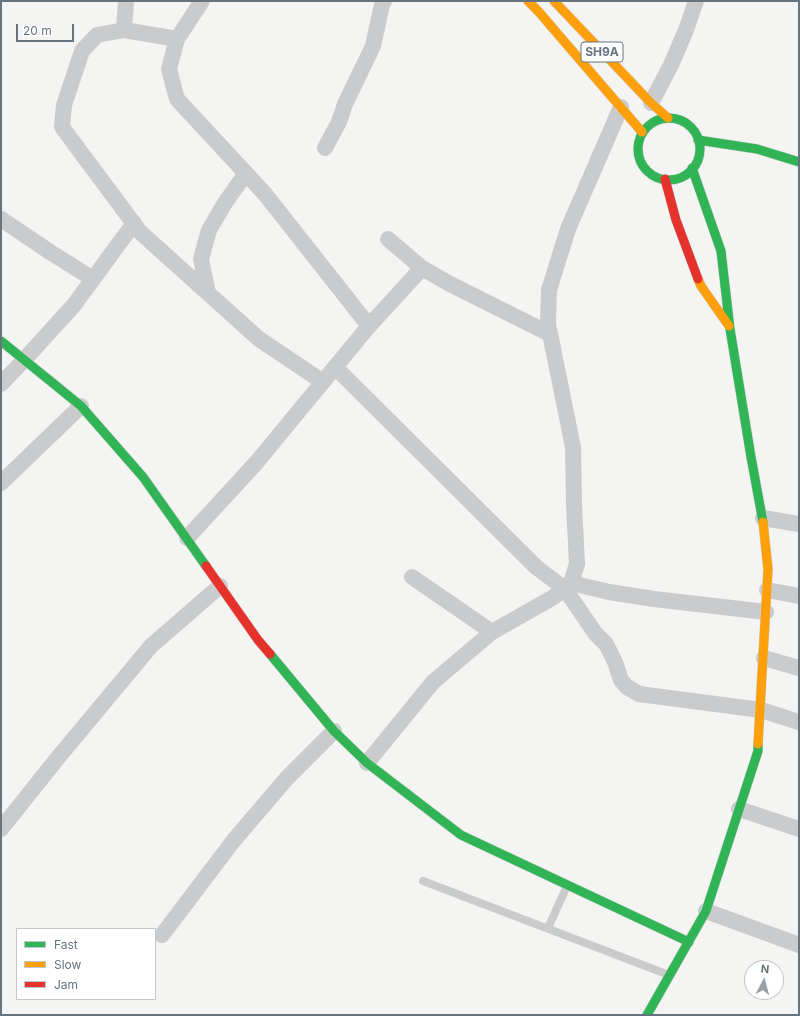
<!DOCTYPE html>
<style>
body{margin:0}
#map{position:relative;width:800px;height:1016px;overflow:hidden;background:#f4f4f3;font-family:Inter,sans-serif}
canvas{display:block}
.frame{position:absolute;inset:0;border:2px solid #667480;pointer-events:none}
.legend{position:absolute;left:16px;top:928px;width:140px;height:72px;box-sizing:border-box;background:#fff;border:1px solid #c2c7cc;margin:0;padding:5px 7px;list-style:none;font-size:12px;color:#667480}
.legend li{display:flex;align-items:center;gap:8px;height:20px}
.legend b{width:20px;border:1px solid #c2c7cc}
.north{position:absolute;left:744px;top:960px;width:40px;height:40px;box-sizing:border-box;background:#fff;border:1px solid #c2c7cc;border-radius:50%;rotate:6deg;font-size:11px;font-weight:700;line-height:16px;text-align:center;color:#667480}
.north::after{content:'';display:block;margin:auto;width:14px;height:18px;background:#98a1a8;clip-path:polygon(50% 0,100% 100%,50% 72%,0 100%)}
.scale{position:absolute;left:16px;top:24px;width:58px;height:18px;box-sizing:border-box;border:2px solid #667480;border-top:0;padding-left:5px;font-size:12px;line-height:14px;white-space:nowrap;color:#667480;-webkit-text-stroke:3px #fff;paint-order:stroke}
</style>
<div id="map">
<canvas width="800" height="1016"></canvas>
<div class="frame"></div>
<ul class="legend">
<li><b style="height:5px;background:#30b455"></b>Fast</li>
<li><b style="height:5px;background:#ff9f0a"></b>Slow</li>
<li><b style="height:5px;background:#e5322d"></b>Jam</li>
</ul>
<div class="north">N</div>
<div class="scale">20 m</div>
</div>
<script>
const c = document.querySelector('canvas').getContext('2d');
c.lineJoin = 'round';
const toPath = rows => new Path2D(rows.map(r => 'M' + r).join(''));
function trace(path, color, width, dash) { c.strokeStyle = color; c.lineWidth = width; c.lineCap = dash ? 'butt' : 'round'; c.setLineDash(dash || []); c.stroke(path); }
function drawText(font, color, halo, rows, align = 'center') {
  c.font = font + ' Inter,sans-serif'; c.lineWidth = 4; c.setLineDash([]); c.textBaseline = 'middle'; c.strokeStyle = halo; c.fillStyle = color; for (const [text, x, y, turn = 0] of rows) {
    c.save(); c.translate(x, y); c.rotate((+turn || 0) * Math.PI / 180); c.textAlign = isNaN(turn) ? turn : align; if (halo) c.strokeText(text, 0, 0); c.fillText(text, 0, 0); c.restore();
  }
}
const fast = toPath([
 '638 149a31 31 0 1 1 62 0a31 31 0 1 1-62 0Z',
 [698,140,757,149,799,162],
 [692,168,721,251,730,329,751,457,763,522],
 [1,341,81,406,143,477,206,566],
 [270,654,334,731,367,763,461,835,689,942],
 [647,1015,706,911,758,751,758,744]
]);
const slow = toPath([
 [528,1,538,11,642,132],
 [554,1,651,103,668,118],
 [698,279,701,286,729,326],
 [758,744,768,569,763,522]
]);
const jam = toPath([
 [665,179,676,220,698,279],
 [206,566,258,640,270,654]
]);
trace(fast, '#d0d0d1', 10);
trace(slow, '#d0d0d1', 10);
trace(jam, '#d0d0d1', 10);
trace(toPath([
 [423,881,669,975],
 [548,928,567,886]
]), '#cacbcc', 8);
trace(toPath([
 [202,1,177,39,169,69,177,99,265,194,369,326],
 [124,30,126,1],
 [177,39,124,30,97,35,82,51,64,105,62,127,140,232,259,339,323,382],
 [651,103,671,65,686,30,696,1],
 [325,148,339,122,345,104,373,46,382,5,384,1],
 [1,219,50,252,93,279],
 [388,239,422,268,450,284,550,334],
 [208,293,201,259,209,230,225,203,246,173],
 [335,367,536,567,565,589,595,633,606,644,615,662,621,680,627,687,639,694,761,710,799,722],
 [1,384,24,360,74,305,134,223],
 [1,483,81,406],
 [763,518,799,524],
 [187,538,256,463,369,326,422,268],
 [412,577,492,632],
 [571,583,609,592,654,599,766,612],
 [767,590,799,596],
 [764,658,799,668],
 [367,763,433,682,492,632,552,598,565,589,571,583,577,564,574,504,573,447,548,324,549,290,568,229,621,107],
 [739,809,799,829],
 [1,829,56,760,151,646,220,586],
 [706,911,799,945],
 [162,935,234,840,287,778,334,731]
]), '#cacbcc', 16);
trace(fast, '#30b455', 9);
trace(slow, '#ff9f0a', 9);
trace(jam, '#e5322d', 9);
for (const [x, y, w] of [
 [602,52,42]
]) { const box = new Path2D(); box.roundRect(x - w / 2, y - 10, w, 20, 3); c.fillStyle = '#fff'; c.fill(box); trace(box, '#667480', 1); }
drawText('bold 12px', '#667480', null, [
 ["SH9A",602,52]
]);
</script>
